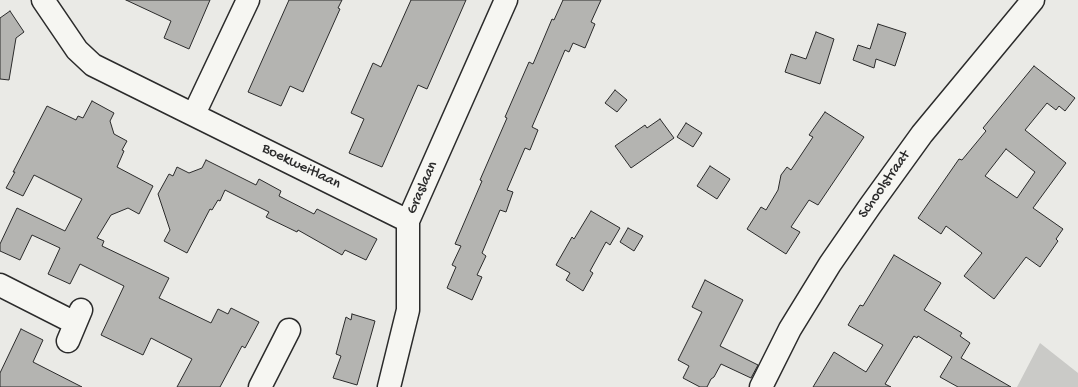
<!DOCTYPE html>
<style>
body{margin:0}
canvas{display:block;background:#eaeae6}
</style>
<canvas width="1078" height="387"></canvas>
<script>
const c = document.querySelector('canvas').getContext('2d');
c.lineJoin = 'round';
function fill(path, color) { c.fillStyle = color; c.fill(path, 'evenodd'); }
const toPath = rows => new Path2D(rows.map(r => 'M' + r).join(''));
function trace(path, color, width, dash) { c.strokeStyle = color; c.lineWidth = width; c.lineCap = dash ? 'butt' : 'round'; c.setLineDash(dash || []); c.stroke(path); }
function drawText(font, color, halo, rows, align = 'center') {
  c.font = font + ' "Gochi Hand",sans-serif'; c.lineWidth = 3.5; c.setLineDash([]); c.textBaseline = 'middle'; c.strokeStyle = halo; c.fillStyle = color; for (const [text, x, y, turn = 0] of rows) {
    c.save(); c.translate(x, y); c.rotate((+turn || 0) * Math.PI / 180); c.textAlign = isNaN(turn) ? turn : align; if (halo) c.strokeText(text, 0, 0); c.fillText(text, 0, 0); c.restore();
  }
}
fill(toPath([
 [1040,343,1078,373,1078,387,1017,387]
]), '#cacac7');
const building = toPath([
 [126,0,210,0,189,49,164,38,171,21,126,0],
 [289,0,342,0,338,8,340,9,303,92,290,86,281,106,248,92,289,0],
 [411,0,466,0,427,89,418,85,382,167,349,153,364,119,351,113,373,63,381,67,411,0],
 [563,0,601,0,591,22,595,24,585,48,573,43,569,52,565,50,532,127,538,130,530,150,525,148,507,190,513,192,506,212,500,210,482,253,486,256,477,275,482,277,472,300,447,288,456,267,452,265,461,246,455,244,482,181,480,180,507,118,505,117,529,62,533,64,552,19,554,20,563,0],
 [10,11,24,32,16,38,9,80,0,79,0,18,10,11],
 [878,24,906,33,895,66,876,59,874,68,853,60,858,45,870,49,878,24],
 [816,32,834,39,820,84,785,72,791,54,806,59,816,32],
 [1034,66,1075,98,1065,111,1059,106,1056,110,1047,103,1025,130,1066,163,1033,208,1063,229,1056,239,1058,241,1040,267,1026,257,994,299,964,276,982,253,946,226,941,234,918,218,959,159,962,160,986,131,983,128,1034,66],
 [1006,149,1035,172,1017,198,985,176,1006,149],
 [615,90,627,100,617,112,605,103,615,90],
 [92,101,114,113,110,121,114,134,127,141,122,150,124,151,117,167,153,186,139,214,128,208,111,215,97,238,104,241,102,246,169,278,159,298,211,323,218,309,228,314,231,308,259,322,245,348,242,346,220,387,177,387,192,359,151,338,143,355,101,335,124,286,80,264,70,284,48,274,60,248,32,235,20,260,0,251,0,244,17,208,65,231,82,199,34,175,23,196,6,188,15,172,13,172,47,106,76,120,78,116,83,118,92,101],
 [825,112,864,137,818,205,809,200,791,227,800,232,786,254,747,229,761,207,766,210,778,190,781,175,787,167,791,170,813,137,809,135,825,112],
 [660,119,674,138,631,168,615,146,645,125,647,128,660,119],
 [686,123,702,133,693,147,677,137,686,123],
 [206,160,256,185,259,179,281,191,279,196,314,214,317,209,377,239,366,260,345,250,342,255,298,230,297,232,266,217,269,212,225,190,220,201,218,200,212,210,210,209,187,253,164,241,170,230,158,194,169,174,173,176,177,167,189,173,202,168,206,160],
 [710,166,730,179,717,199,697,186,710,166],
 [591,211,620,228,610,245,606,242,590,271,593,273,583,291,566,280,570,273,556,265,572,237,574,239,591,211],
 [628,228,643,236,634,251,620,242,628,228],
 [894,255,941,283,924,310,962,333,960,336,970,343,961,358,1011,387,958,387,940,377,952,357,918,336,917,338,914,336,885,384,891,387,813,387,834,352,866,372,883,345,848,325,860,305,863,306,894,255],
 [705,280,743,300,720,346,758,365,751,378,721,364,714,377,711,379,707,387,700,387,683,378,689,366,678,360,702,312,692,307,705,280],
 [352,314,375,321,357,385,333,378,341,356,336,354,346,317,351,320,352,314],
 [21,329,43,340,33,362,82,387,0,387,0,373,21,329]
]);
fill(building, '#b4b4b1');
trace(building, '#2b2b2b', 1);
const minor = toPath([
 [43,0,77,50,93,65,408,221],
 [194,114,248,0],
 [0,285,75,323],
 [68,341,81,310],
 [260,387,289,330],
 [389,387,408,310,408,221,506,0],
 [761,387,790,329,830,264,870,206,922,134,1033,0]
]);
trace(minor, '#2b2b2b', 25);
trace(minor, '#f6f6f2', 22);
drawText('15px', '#2b2b2b', '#f6f6f2', [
 ["Boekweitlaan",301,167,26],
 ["Schoolstraat",885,185,-55],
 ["Graslaan",423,188,-66]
]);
</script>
